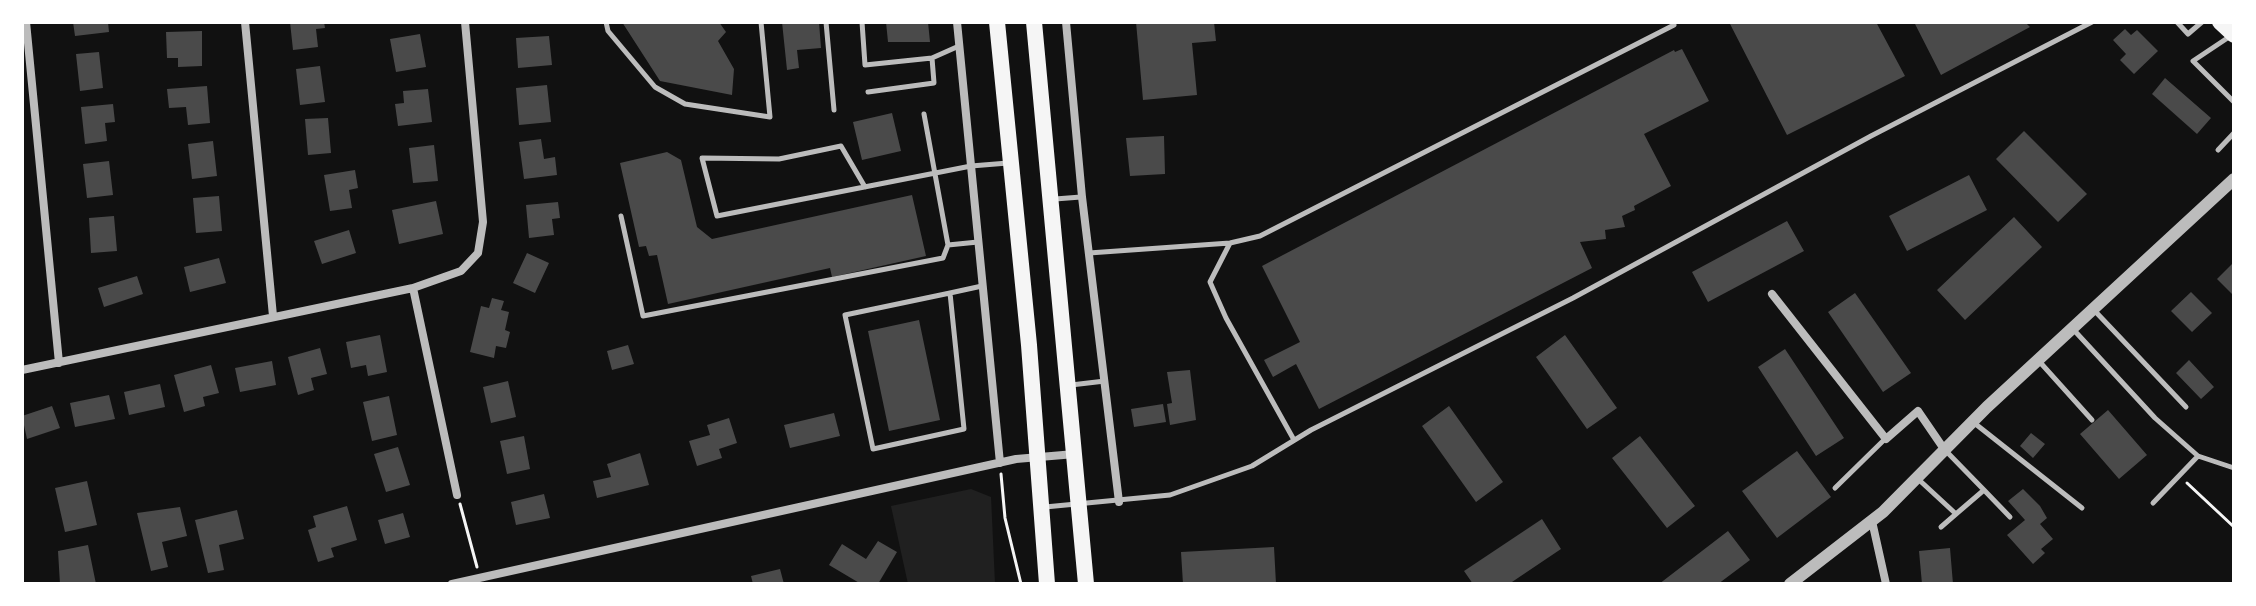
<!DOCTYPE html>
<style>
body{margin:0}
#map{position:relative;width:2256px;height:606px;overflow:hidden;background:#111;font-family:"Sofia Sans Condensed",sans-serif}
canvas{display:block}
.frame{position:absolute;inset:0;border:24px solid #fff;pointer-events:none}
</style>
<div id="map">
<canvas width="2256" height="606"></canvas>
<div class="frame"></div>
</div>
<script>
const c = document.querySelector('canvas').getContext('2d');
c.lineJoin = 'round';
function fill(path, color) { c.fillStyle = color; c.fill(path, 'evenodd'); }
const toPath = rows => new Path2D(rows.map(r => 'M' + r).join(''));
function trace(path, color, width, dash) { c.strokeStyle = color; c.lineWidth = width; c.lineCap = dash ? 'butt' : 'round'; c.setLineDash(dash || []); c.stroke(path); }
fill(toPath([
 [971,489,991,497,995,584,908,584,891,506]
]), '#202020');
fill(toPath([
 [73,22,108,22,109,32,75,36],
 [290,22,324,22,325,28,316,29,318,47,293,50],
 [622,22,719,22,726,32,718,41,734,69,732,95,660,81],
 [782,22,819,22,821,48,797,50,799,68,787,70],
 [886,22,928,22,930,42,888,42],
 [1136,22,1214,22,1216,41,1192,43,1197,95,1143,100],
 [1729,22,1876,22,1905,76,1787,135],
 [1914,22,2025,22,2030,27,1941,75],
 [2125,29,2131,35,2137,30,2158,51,2134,74,2120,60,2126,54,2113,40],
 [202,31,202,66,178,67,178,58,167,58,166,32],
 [420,34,426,67,396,72,390,39],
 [549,36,552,65,518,68,516,38],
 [1682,49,1709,101,1644,134,1671,186,1634,206,1635,210,1622,216,1625,227,1605,230,1606,239,1580,242,1592,268,1319,409,1296,364,1273,377,1264,360,1300,342,1262,266,1674,50,1675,52],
 [99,52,103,88,80,91,76,54],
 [320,66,325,102,300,105,296,69],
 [2165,78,2211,118,2197,134,2152,94],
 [547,85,551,122,519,125,516,88],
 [207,86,210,123,188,125,186,107,169,108,167,89],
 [428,89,432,122,398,126,395,104,404,103,403,91],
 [113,104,115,122,105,123,107,141,85,144,81,107],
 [892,113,901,151,862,160,853,122],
 [328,118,331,153,308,155,305,119],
 [2024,131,2087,194,2058,222,1996,159],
 [1164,136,1165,174,1130,176,1126,138],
 [541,139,544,159,555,157,557,175,524,179,519,142],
 [213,141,217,176,192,179,188,144],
 [434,145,438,181,413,183,409,148],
 [667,152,681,160,697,227,712,239,912,195,926,256,832,277,830,268,668,304,657,255,649,256,646,246,639,247,620,163],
 [109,161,113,195,87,198,83,164],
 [355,170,358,188,349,190,352,208,330,211,324,175],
 [1969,175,1987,210,1907,251,1889,216],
 [219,196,222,231,196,233,193,198],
 [436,201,443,234,399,244,392,210],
 [558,202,560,218,552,219,554,235,529,238,526,205],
 [114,216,117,251,91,253,89,218],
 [2014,217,2042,247,1965,320,1937,290],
 [1787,221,1804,251,1708,302,1692,272],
 [349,230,356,253,322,264,314,241],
 [527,253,549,263,535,293,513,283],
 [219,258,226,283,190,292,184,267],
 [2234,262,2234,296,2217,279],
 [137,276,143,294,104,307,98,288],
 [2191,292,2212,313,2192,332,2171,311],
 [1855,293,1911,373,1883,392,1828,312],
 [492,298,504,301,501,310,509,312,505,330,510,332,506,348,496,346,494,358,470,352,481,306,489,308],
 [919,320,940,420,889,431,868,331],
 [380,335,387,372,368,376,366,365,351,368,346,342],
 [1565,335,1617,408,1587,429,1536,357],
 [628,345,634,364,612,370,607,351],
 [320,348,327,374,311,378,314,390,298,395,288,357],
 [1785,349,1844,438,1816,456,1758,367],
 [2189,360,2214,387,2201,399,2176,373],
 [272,361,276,385,240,392,235,368],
 [211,365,219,393,203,397,205,406,184,412,174,375],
 [1190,370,1196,420,1170,425,1167,404,1172,403,1167,372],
 [508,381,516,417,491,423,483,387],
 [160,384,165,407,129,415,124,392],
 [109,395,115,419,75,427,70,403],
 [389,396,397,435,372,441,363,402],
 [1163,404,1166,422,1134,427,1131,409],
 [52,406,60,428,27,439,22,416],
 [1449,406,1503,482,1476,502,1422,426],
 [2108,410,2147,455,2119,479,2080,434],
 [834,413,840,436,790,448,784,425],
 [729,418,737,443,719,449,722,458,697,466,689,441,710,435,707,425],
 [2031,433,2045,444,2033,458,2020,446],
 [524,436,530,469,507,474,500,441],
 [1640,436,1695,506,1667,528,1612,458],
 [398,447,410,485,386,492,374,454],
 [1797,451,1831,497,1777,538,1742,491],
 [640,453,649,485,597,498,593,481,611,477,607,464],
 [87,481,97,525,65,532,55,488],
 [2023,489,2040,506,2047,518,2040,524,2053,539,2041,549,2045,553,2033,564,2007,535,2025,520,2008,501],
 [544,494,550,518,516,525,511,502],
 [347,506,357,540,331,548,334,557,318,562,308,530,316,527,313,516],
 [180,507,187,536,162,542,168,567,151,571,137,513],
 [237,510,244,539,219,545,224,570,208,573,195,520],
 [403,513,410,537,385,544,378,520],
 [1542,519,1561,549,1509,584,1473,584,1464,571],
 [1728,531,1750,560,1718,584,1659,584],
 [878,541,897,552,878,584,861,584,829,565,842,544,866,559],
 [88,545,96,584,60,584,58,551],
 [1274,547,1276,584,1183,584,1181,552],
 [1950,548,1953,584,1922,584,1919,551],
 [780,569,784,584,753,584,751,576]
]), '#4a4a4a');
trace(toPath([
 [1001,474,1005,518,1021,584],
 [2187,483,2234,527],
 [460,504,477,567]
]), '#f5f5f5', 3);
trace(toPath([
 [606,22,608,31,655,87,685,104,770,117,761,22],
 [826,22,834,110],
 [862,22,865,65,932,58,959,46],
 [2177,22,2188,34,2202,22],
 [2229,37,2193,61,2234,102],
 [868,92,934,83,932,58],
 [924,114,948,245,978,242],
 [2218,150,2234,133],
 [865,187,841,146,779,159,702,158,717,216,971,166,1008,163],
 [1055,199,1081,197],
 [621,216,643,316,943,258,948,245],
 [1230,243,1210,282,1226,318,1294,440],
 [1089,253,1230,243,1260,236,1674,25,1672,22],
 [950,293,964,429,873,449,845,315,950,293,982,286],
 [2093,309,2186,407],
 [2072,328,2155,418,2198,456,2153,503],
 [2038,360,2092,420],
 [1071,385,1105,381],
 [1973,422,2082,508],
 [1945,450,1984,490],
 [2198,456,2234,468],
 [1917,478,1956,514,1984,490,2010,517],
 [1835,488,1885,439],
 [1045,507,1170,495,1252,466,1311,430,1573,298,1871,136,2092,22],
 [1941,527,1956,514]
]), '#bcbcbc', 5);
trace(toPath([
 [26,22,59,363],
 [245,22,273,316],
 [957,22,1000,463],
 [1066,22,1082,197,1119,502],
 [413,288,457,495],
 [1772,294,1886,439,1918,411,1944,449],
 [22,370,413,288,461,271,478,253,483,222,465,22],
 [1872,521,1886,584],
 [452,584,1016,459,1075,454]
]), '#bcbcbc', 8);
trace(toPath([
 [1790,584,1883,512,1987,407,2234,179]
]), '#bcbcbc', 12);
trace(toPath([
 [997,22,1029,345,1047,584],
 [1034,22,1086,584],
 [2220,22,2234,35]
]), '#f5f5f5', 16);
</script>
